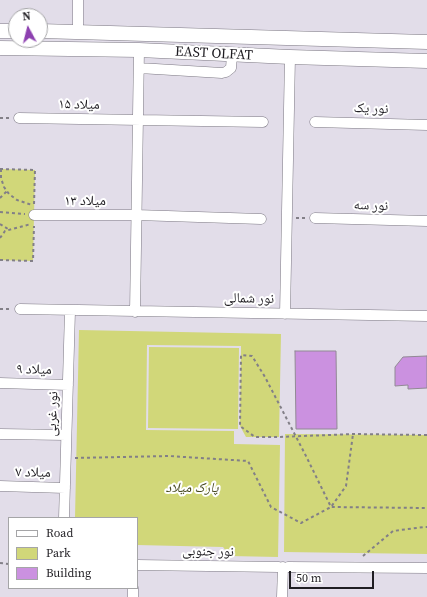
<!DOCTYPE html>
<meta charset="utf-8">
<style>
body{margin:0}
#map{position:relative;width:427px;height:597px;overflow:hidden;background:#e2dde9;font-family:"Source Serif 4",serif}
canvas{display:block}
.legend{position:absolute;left:8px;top:517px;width:130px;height:72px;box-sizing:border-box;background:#fff;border:1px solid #a5a5a7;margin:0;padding:5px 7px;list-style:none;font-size:12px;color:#1f1d22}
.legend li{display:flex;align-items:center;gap:8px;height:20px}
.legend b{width:20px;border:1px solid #a5a5a7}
.north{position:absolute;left:8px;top:8px;width:40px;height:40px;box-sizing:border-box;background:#fff;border:1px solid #a5a5a7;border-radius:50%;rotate:353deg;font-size:11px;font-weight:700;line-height:16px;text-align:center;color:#1f1d22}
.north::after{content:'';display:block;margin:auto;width:14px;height:18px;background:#8d40b0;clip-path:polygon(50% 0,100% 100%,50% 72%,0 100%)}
.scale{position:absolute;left:289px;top:571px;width:85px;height:18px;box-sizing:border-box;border:2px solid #1f1d22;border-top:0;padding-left:5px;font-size:12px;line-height:14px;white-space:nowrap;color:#1f1d22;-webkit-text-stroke:3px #fff;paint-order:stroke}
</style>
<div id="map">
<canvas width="427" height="597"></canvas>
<ul class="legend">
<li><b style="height:5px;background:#fff"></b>Road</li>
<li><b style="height:11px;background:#d1d779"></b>Park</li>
<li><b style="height:11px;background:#cb91e0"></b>Building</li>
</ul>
<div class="north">N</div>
<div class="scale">50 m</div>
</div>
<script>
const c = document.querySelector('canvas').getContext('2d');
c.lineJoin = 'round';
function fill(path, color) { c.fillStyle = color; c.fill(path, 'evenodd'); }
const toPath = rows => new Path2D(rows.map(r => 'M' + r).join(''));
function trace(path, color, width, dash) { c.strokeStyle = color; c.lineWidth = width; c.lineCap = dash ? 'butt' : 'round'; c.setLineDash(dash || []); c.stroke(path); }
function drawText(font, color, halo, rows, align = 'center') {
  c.font = font + ' "Source Serif 4","Noto Naskh Arabic",serif'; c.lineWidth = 4; c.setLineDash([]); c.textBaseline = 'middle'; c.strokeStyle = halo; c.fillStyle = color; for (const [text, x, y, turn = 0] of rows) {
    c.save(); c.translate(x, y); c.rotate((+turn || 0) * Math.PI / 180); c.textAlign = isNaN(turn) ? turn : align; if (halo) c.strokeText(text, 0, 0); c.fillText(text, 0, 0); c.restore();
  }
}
fill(toPath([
 [0,169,35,170,33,261,0,260],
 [79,330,281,334,279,437,246,437,240,426,241,346,147,345,146,430,234,431,234,444,280,445,278,557,230,556,223,547,137,545,137,518,75,518],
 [149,347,239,348,238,429,148,428],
 [285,434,427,435,427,554,284,552]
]), '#d1d779');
const building = toPath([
 [295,351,336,351,337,429,296,429,295,351],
 [427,356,427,388,408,389,408,385,395,386,395,367,403,357,427,356]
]);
fill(building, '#cb91e0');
trace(building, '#918994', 1);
const street = toPath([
 [78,32,78,0],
 [139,68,222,73,226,72,231,68,232,55],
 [19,118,263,122],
 [315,122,427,125],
 [34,215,136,215,261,219],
 [315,218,427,221],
 [20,309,427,316],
 [135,312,139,50],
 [285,314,290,57],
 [0,383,68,385],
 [0,434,66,435],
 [0,486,65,488],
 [64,518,70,311],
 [137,565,279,567],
 [288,567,427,568],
 [133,597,133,588],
 [282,597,283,567]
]);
const secondary = toPath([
 [0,31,16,31],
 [40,31,427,42],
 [0,48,139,50,290,57,427,61]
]);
trace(street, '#7c7883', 11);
trace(secondary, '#7c7883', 15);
trace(toPath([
 [0,118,9,118],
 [0,169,35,170,34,205],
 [1,169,1,178,4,187,9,194,17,200,32,205],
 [0,198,7,191],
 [0,212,25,214],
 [296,218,306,218],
 [0,224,8,229],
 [0,238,5,231,31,224],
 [0,260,33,261,34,226],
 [0,309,11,309],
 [427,435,353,434,279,437,255,437,240,426,241,355,252,356,265,377,306,456,331,507,427,508],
 [75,458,169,456,248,461,271,507,301,523,331,507,346,486,353,434],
 [363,556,393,531,424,527,427,527],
 [0,563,9,564]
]), '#827f87', 2, [3, 3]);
trace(street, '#fff', 10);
trace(secondary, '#fff', 14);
drawText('14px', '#1f1d22', '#fff', [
 ["EAST OLFAT",214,54,3],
 ["میلاد ۱۵",79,105,1],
 ["نور یک",371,109,2],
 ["میلاد ۱۳",85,201],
 ["نور سه",371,206,2],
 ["نور شمالی",249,299,1],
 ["میلاد ۹",34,370,1],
 ["نور غربی",53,414,-88],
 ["میلاد ۷",33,473,1],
 ["نور جنوبی",208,552,1]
]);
drawText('italic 14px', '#484a20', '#fff', [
 ["پارک میلاد",192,488]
]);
</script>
